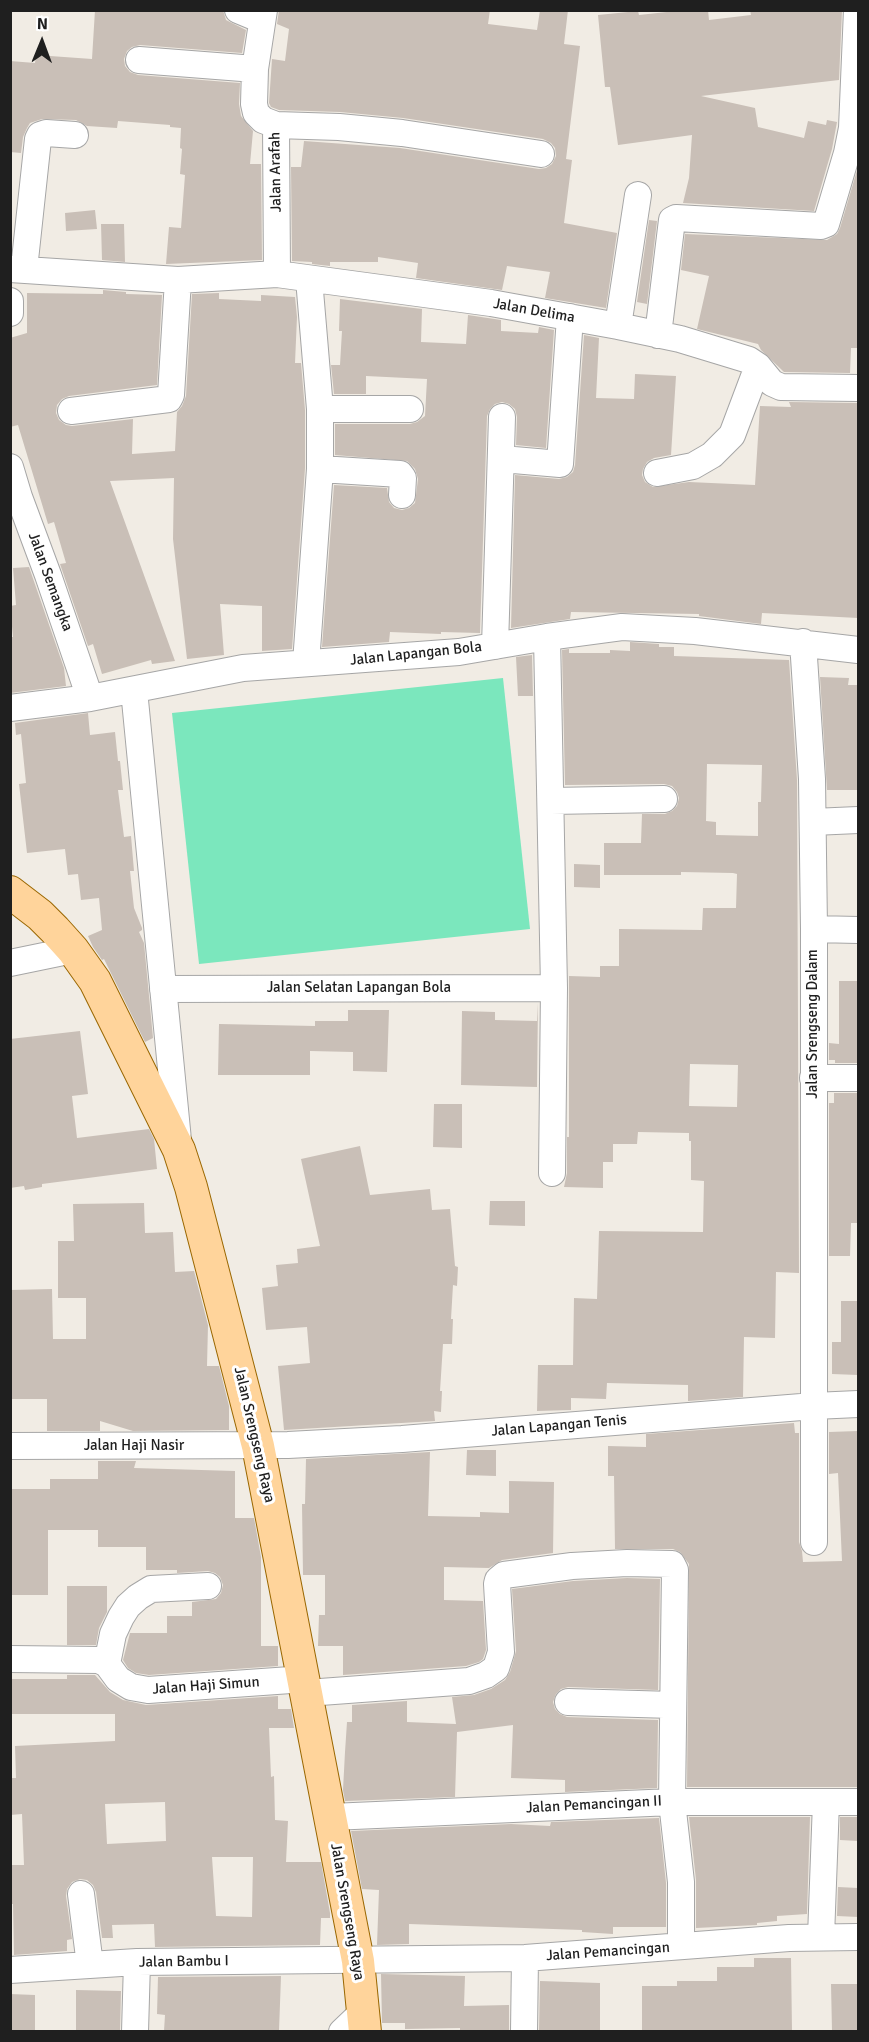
<!DOCTYPE html>
<style>
body{margin:0}
#map{position:relative;width:869px;height:2042px;overflow:hidden;background:#f1ece4;font-family:Signika,sans-serif}
canvas{display:block}
.frame{position:absolute;inset:0;border:12px solid #1f1f1f;pointer-events:none}
.north{position:absolute;left:12px;top:12px;width:60px;height:60px;-webkit-text-stroke:4px #fff;paint-order:stroke;rotate:1deg;font-size:16px;font-weight:700;line-height:24px;text-align:center;color:#1f1f1f}
.north::after{content:'';display:block;margin:auto;width:21px;height:27px;background:#1f1f1f;clip-path:polygon(50% 0,100% 100%,50% 72%,0 100%)}
</style>
<div id="map">
<canvas width="869" height="2042"></canvas>
<div class="frame"></div>
<div class="north">N</div>
</div>
<script>
const c = document.querySelector('canvas').getContext('2d');
c.lineJoin = 'round';
function fill(path, color) { c.fillStyle = color; c.fill(path, 'evenodd'); }
const toPath = rows => new Path2D(rows.map(r => 'M' + r).join(''));
function trace(path, color, width, dash) { c.strokeStyle = color; c.lineWidth = width; c.lineCap = dash ? 'butt' : 'round'; c.setLineDash(dash || []); c.stroke(path); }
function drawText(font, color, halo, rows, align = 'center') {
  c.font = font + ' Signika,sans-serif'; c.lineWidth = 6; c.setLineDash([]); c.textBaseline = 'middle'; c.strokeStyle = halo; c.fillStyle = color; for (const [text, x, y, turn = 0] of rows) {
    c.save(); c.translate(x, y); c.rotate((+turn || 0) * Math.PI / 180); c.textAlign = isNaN(turn) ? turn : align; if (halo) c.strokeText(text, 0, 0); c.fillText(text, 0, 0); c.restore();
  }
}
fill(toPath([
 [503,678,530,929,199,964,172,713]
]), '#7be7bd');
fill(toPath([
 [95,10,223,10,226,20,246,30,242,53,140,45,132,47,127,51,124,59,125,66,130,72,138,75,240,83,239,104,241,116,253,131,250,164,261,164,262,260,166,264,169,227,181,228,185,175,180,174,182,149,180,148,181,128,170,127,170,125,118,121,117,128,87,126,76,120,42,119,30,123,27,128,23,137,21,153,10,152,10,61,35,63,36,55,92,59],
 [279,10,490,10,488,24,537,30,540,10,568,10,564,44,580,46,566,159,572,160,564,223,617,233,606,308,545,298,550,272,507,266,502,290,416,278,418,263,378,257,378,262,330,262,330,266,312,264,312,262,292,261,291,167,301,167,304,141,400,148,539,169,546,168,552,164,556,156,555,148,551,143,543,139,403,118,340,112,279,110,271,107,269,103,272,59,285,61,289,29,277,24],
 [685,10,708,10,709,20,751,15,750,10,842,10,839,80,701,96,755,108,758,127,804,138,808,121,826,125,827,120,837,122,832,149,814,211,683,203,689,178,692,135,618,145,610,87,605,87,598,15,638,11,639,15],
 [858,167,858,348,851,348,850,373,784,372,761,350,758,344,697,329,709,276,681,270,685,234,827,240,837,234,840,228],
 [95,210,97,229,66,231,65,213],
 [649,220,657,221,647,304,637,302],
 [101,224,124,224,125,262,102,260],
 [103,290,126,292,126,294,162,295,157,385,69,396,62,399,57,405,56,413,59,420,66,425,72,426,133,419,132,454,175,451,177,412,182,406,186,396,192,294,219,293,219,299,261,301,261,295,295,297,297,317,295,363,301,363,305,410,305,468,292,649,262,651,262,606,220,604,224,655,187,659,173,539,174,478,110,481,175,661,152,664,151,660,102,674,93,644,88,646,60,564,66,563,54,522,48,524,18,425,10,427,10,338,27,333,27,293,103,294],
 [340,299,422,309,421,342,466,344,468,315,501,320,501,331,538,333,539,327,554,330,546,448,516,445,517,417,515,409,509,404,502,402,495,404,490,409,487,416,480,633,441,632,441,634,390,632,389,642,322,647,334,485,387,488,389,502,394,508,402,510,409,508,415,503,418,479,415,469,407,461,335,455,335,424,410,424,417,422,425,416,427,379,366,376,366,394,334,394,331,365,340,365,342,331,339,331],
 [584,335,599,338,596,398,634,399,635,374,676,376,671,455,654,458,647,462,643,469,642,475,645,482,653,487,689,482,755,485,760,406,791,407,789,402,858,403,858,618,762,613,761,624,699,616,699,614,571,612,570,619,511,628,515,475,559,479,567,477,573,472,575,465],
 [29,567,64,668,66,686,10,693,10,637,13,637,10,606,16,605,13,568],
 [630,642,659,644,659,647,674,647,674,656,789,660,797,780,799,1273,776,1272,775,1338,744,1337,743,1397,688,1401,688,1385,607,1383,606,1399,571,1398,571,1410,537,1411,538,1365,573,1365,574,1298,597,1299,599,1231,703,1232,704,1181,691,1180,691,1141,689,1141,689,1133,638,1132,637,1144,613,1144,613,1162,603,1162,603,1188,564,1187,567,1173,567,1137,569,1137,569,976,600,977,600,966,619,966,619,929,702,930,703,908,736,908,737,874,733,873,681,872,681,875,604,875,604,843,641,843,642,814,665,814,672,811,677,806,679,798,677,792,672,786,664,784,565,785,562,650,569,649,569,653,610,653,610,650,630,651],
 [707,764,762,765,761,802,758,802,758,836,716,835,716,822,706,821],
 [690,1064,738,1065,737,1107,689,1106],
 [532,655,533,696,518,696,516,657],
 [820,677,849,678,848,685,858,685,858,790,827,790],
 [88,713,90,735,115,732,118,761,120,761,123,790,118,790,124,837,131,836,134,871,130,871,134,908,142,928,142,930,139,932,144,943,153,1038,145,1042,104,959,102,960,93,947,88,936,102,930,99,898,81,900,78,874,68,875,65,849,27,853,19,784,26,783,21,734,16,735,15,723],
 [574,864,600,865,600,888,574,887],
 [839,981,858,981,858,1063,835,1063,835,1060,829,1060,829,1043,839,1044],
 [538,1003,537,1087,461,1085,462,1011,495,1012,495,1020,537,1021],
 [348,1010,389,1010,387,1072,353,1071,353,1052,310,1051,310,1075,218,1075,219,1024,315,1026,315,1021,348,1021],
 [80,1031,88,1094,72,1096,77,1138,149,1129,154,1139,157,1169,42,1184,42,1187,25,1190,24,1186,10,1188,10,1039],
 [834,1093,858,1093,858,1223,851,1223,850,1256,829,1256,829,1103,834,1103],
 [434,1104,462,1104,462,1148,433,1147],
 [360,1146,370,1195,430,1189,432,1210,450,1209,455,1266,458,1267,457,1286,453,1285,451,1319,453,1319,452,1344,443,1344,440,1391,442,1391,441,1412,434,1411,435,1421,284,1430,278,1366,310,1363,307,1327,266,1330,262,1288,278,1286,276,1265,298,1263,297,1249,320,1246,301,1159],
 [490,1201,525,1201,525,1226,489,1225],
 [144,1203,145,1233,173,1232,175,1272,194,1271,208,1325,207,1366,219,1366,229,1406,229,1430,133,1431,100,1421,100,1431,47,1431,47,1399,10,1399,10,1290,52,1289,53,1339,86,1339,86,1298,58,1298,58,1241,74,1241,73,1204],
 [841,1301,858,1301,858,1375,832,1374,832,1342,841,1342],
 [794,1423,795,1433,799,1433,799,1542,802,1551,803,1562,842,1561,838,1473,829,1474,829,1432,858,1431,858,1787,687,1787,689,1564,680,1552,673,1549,615,1549,614,1476,608,1476,608,1446,646,1447,646,1434],
 [467,1450,496,1450,496,1476,466,1475],
 [430,1452,428,1516,480,1517,480,1512,509,1513,509,1481,554,1482,553,1553,502,1560,489,1568,444,1567,444,1600,483,1601,486,1650,483,1659,479,1662,466,1666,343,1675,343,1646,318,1646,319,1615,325,1615,325,1575,303,1575,302,1504,305,1504,306,1459],
 [98,1461,136,1461,134,1468,235,1471,235,1518,254,1518,261,1557,261,1646,278,1646,278,1666,149,1675,136,1673,128,1668,123,1660,130,1633,167,1633,167,1616,192,1616,192,1602,216,1599,221,1593,223,1585,220,1577,215,1573,208,1571,177,1573,177,1570,146,1570,146,1547,98,1547,98,1530,48,1530,48,1595,10,1595,10,1489,50,1489,50,1479,98,1479],
 [627,1578,660,1579,658,1690,568,1687,561,1689,556,1694,553,1702,555,1709,560,1714,567,1717,658,1720,657,1788,565,1792,565,1780,511,1778,513,1725,457,1732,455,1797,345,1801,343,1790,345,1752,347,1722,352,1722,352,1705,407,1701,407,1722,456,1724,452,1697,474,1695,491,1689,505,1680,510,1672,516,1651,512,1589,573,1581],
 [67,1586,107,1586,107,1612,99,1628,96,1645,67,1645],
 [67,1675,95,1675,110,1692,123,1700,146,1705,278,1696,278,1709,291,1709,294,1728,269,1728,271,1777,274,1776,275,1820,288,1821,286,1862,321,1862,330,1913,330,1918,321,1918,320,1945,155,1947,154,1924,112,1925,113,1938,102,1938,96,1892,93,1885,87,1880,80,1879,72,1882,67,1889,66,1896,72,1939,67,1940,67,1951,14,1955,13,1904,10,1904,10,1865,24,1865,22,1814,10,1815,10,1778,16,1778,15,1746,115,1741,115,1714,10,1714,10,1679,67,1679],
 [165,1802,166,1841,107,1844,105,1804],
 [212,1857,253,1857,252,1917,216,1916],
 [689,1817,810,1817,807,1914,777,1916,777,1921,757,1923,757,1925,696,1928,696,1880],
 [840,1817,858,1817,858,1841,840,1840],
 [659,1818,666,1883,666,1927,613,1927,613,1934,582,1932,582,1930,409,1924,409,1944,377,1945,379,1890,362,1889,351,1831,511,1824,550,1826,551,1822],
 [838,1887,858,1888,858,1917,837,1916],
 [754,1958,791,1958,792,2031,642,2031,642,1986,677,1986,677,1981,717,1981,717,1967,754,1967],
 [381,1974,465,1976,464,2006,509,2005,509,2030,460,2031,460,2028,405,2029,405,2023,382,2023],
 [281,1976,279,2031,164,2031,165,2015,157,2014,158,1977],
 [540,1981,600,1983,600,2031,539,2031],
 [831,1984,858,1984,858,2031,832,2031],
 [76,1990,121,1991,120,2031,76,2031],
 [10,1994,35,1995,35,2031,10,2031]
]), '#c9bfb7');
const minor = toPath([
 [238,10,262,20],
 [264,10,255,69,254,104,256,113,263,120,276,125,277,274],
 [139,60,255,69],
 [276,125,339,127,402,133,541,154],
 [10,269,178,280,277,274,491,303,618,326,680,339,749,360,758,366,772,383,781,387,858,388],
 [24,269,38,139,40,135,46,133,75,135],
 [10,301,10,313],
 [618,326,638,195],
 [658,335,672,220,676,218,821,226,826,224,847,153,852,128,857,10],
 [320,409,410,409],
 [71,411,169,399,171,395,178,280],
 [502,459,560,464,570,317],
 [10,467,19,497,48,575,90,698],
 [320,469,400,474,403,478,402,495],
 [657,473,693,466,712,455,732,435,758,366],
 [547,637,554,988,552,1173],
 [803,642,812,779,814,929,814,1542],
 [495,646,502,417],
 [306,663,320,469,320,409,309,279],
 [134,690,178,1140],
 [10,708,90,698,243,668,459,652,547,637,622,627,695,631,858,650],
 [551,801,664,799],
 [813,822,858,820],
 [814,929,858,930],
 [10,963,73,950],
 [163,989,554,988],
 [813,1078,858,1078],
 [10,1446,288,1445,402,1439,814,1406,858,1404],
 [10,1659,99,1660,107,1664,118,1679,131,1687,148,1690,305,1679],
 [107,1664,113,1634,121,1617,128,1606,138,1597,151,1589,208,1586],
 [307,1693,469,1681,486,1675,496,1668,501,1652,497,1584,498,1580,504,1575,572,1566,627,1563,672,1564,675,1570,672,1802,681,1882,681,1946],
 [568,1702,673,1705],
 [331,1817,672,1802,858,1802],
 [81,1894,90,1965],
 [821,1937,826,1802],
 [10,1970,137,1962,525,1958,789,1938,858,1937],
 [135,2032,137,1962],
 [342,2032,363,2012],
 [524,2032,525,1958]
]);
const major = toPath([
 [10,892,40,915,55,930,73,950,95,981,179,1150,191,1187,258,1446,358,1961,365,2032]
]);
trace(minor, '#a6a6a6', 28);
trace(major, '#9a6700', 34);
trace(minor, '#fff', 26);
trace(major, '#ffd49b', 32);
drawText('15px', '#1f1f1f', '#fff', [
 ["Jalan Arafah",276,172,-91],
 ["Jalan Delima",534,311,10],
 ["Jalan Semangka",50,582,70],
 ["Jalan Lapangan Bola",416,654,-6],
 ["Jalan Selatan Lapangan Bola",359,988],
 ["Jalan Srengseng Dalam",813,1024,-90],
 ["Jalan Lapangan Tenis",559,1426,-5],
 ["Jalan Srengseng Raya",254,1435,77],
 ["Jalan Haji Nasir",134,1446],
 ["Jalan Haji Simun",206,1686,-4],
 ["Jalan Pemancingan II",594,1805,-3],
 ["Jalan Srengseng Raya",347,1912,80],
 ["Jalan Pemancingan",608,1952,-4],
 ["Jalan Bambu I",184,1962,-1]
]);
</script>
